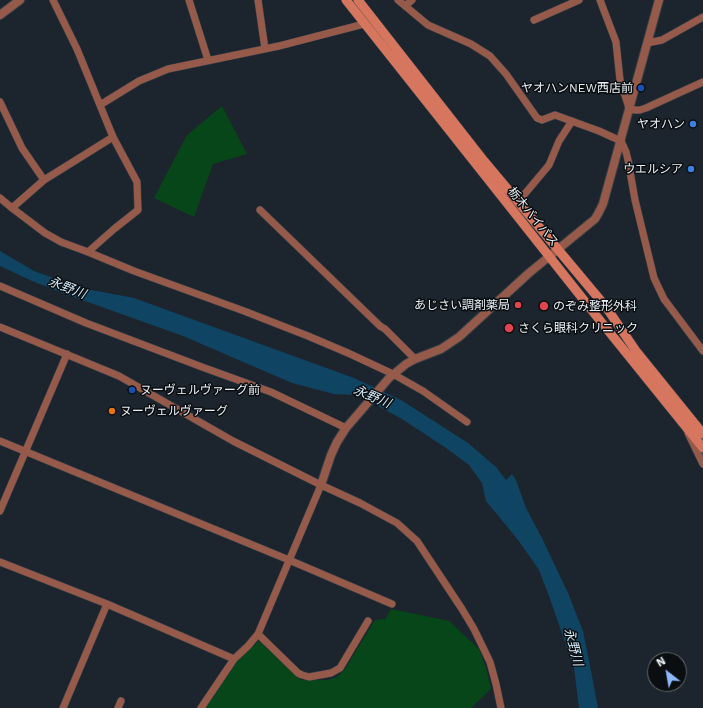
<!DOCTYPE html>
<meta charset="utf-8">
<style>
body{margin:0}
#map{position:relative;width:703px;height:708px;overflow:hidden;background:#1c252d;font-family:"Work Sans",sans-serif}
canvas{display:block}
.north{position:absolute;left:647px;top:652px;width:40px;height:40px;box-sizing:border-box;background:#0a0e11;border:1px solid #63686c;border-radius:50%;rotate:329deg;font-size:11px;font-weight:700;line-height:16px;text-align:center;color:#e8eef4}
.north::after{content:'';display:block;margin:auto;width:14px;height:18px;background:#8db9fc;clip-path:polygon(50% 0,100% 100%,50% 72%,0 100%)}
</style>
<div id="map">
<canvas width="703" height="708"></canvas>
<div class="north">N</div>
</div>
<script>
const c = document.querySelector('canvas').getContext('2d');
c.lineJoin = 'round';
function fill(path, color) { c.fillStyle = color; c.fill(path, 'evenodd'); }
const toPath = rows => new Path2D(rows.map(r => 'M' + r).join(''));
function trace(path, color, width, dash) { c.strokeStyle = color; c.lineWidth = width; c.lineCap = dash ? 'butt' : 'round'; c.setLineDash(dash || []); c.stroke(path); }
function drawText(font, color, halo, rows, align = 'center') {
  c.font = font + ' "Work Sans","Noto Sans JP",sans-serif'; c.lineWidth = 3; c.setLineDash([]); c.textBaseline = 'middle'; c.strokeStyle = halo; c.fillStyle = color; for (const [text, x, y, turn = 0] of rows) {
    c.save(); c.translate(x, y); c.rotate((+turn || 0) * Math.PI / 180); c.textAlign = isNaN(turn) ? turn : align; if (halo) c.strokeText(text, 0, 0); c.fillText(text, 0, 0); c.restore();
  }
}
fill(toPath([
 [222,106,247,154,213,164,194,217,154,198,187,135],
 [391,609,449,621,479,649,486,668,491,689,471,708,205,708,237,661,259,641,301,680,328,680,337,677,345,669,375,620,385,619]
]), '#074619');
fill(toPath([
 [0,251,34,271,81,288,134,298,354,378,401,400,468,443,496,467,506,480,512,474,516,480,526,508,542,538,568,593,583,631,592,676,598,708,579,708,574,668,549,596,539,570,518,540,486,501,482,483,469,465,446,448,402,419,358,395,334,394,292,383,183,336,68,295,32,281,0,266]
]), '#0f4463');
const minor = toPath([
 [53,0,77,49,113,137,137,182,138,210,114,229,88,252],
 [189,0,208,60],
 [258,0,265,49],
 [398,0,428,25,471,44,490,56,506,74,537,118,542,120,555,115,599,131,621,141,626,152,628,160,635,200,654,278,664,299,703,351],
 [600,0,616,42,620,80,629,108,634,110,640,110,646,108,703,82],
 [405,6,412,0],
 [534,20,579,0],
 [647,43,662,40,703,17],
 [0,102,22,148,44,180],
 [100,105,139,81,168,69,279,46,364,24],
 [0,198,12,208,45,233,61,242,88,252,134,271,244,311,308,336,348,353,393,374,423,391,467,422],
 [518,202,549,165,559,141,572,121],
 [12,208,44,180,113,137],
 [260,210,380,326,385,329,415,359],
 [0,286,86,323,202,367,271,392,346,428],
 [0,327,119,376,233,441,321,485,360,503,397,523,417,541,462,609,474,629,490,662,496,684,501,708],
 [688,433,703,464],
 [0,441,289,560,392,604],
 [0,511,67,354],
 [0,562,107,604,234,659],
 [258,634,298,673,302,675,309,677,331,673,340,668,368,621],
 [63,708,107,604],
 [118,708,121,701],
 [201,708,234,659,248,646,258,634,321,485]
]);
const tertiary = toPath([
 [0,15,20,0],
 [321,485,331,455,337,442,346,428,389,378,406,364,415,359,441,349,459,337,529,273,595,219,599,212,603,204,659,0]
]);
const secondary = toPath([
 [346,0,598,318,703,448],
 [358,0,484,161,606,307,636,351,703,434]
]);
trace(minor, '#394149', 8);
trace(tertiary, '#394149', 10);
trace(secondary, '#394149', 10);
trace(minor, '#955a4a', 7);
trace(tertiary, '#955a4a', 8);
trace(secondary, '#d6765e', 9);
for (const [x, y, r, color] of [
 [641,88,4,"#1a4fb4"],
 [693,124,4,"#3f7fe0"],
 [691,169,4,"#3f7fe0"],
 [518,305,4,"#e0444e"],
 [544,306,5,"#e0444e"],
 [509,328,5,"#e0444e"],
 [132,390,4,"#1a4fb4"],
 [112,411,4,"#e8710a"]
]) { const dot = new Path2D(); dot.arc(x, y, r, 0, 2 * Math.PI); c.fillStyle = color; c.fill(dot); trace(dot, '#0a0e11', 1.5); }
drawText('12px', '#e8eef4', '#0a0e11', [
 ["ヤオハンNEW西店前",633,88],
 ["ヤオハン",685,124],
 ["ウエルシア",683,169],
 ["あじさい調剤薬局",510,305],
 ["のぞみ整形外科",553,306,"left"],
 ["さくら眼科クリニック",518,328,"left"],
 ["ヌーヴェルヴァーグ前",140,390,"left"],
 ["ヌーヴェルヴァーグ",120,411,"left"]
], 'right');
drawText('12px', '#e8eef4', '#0a0e11', [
 ["栃木バイパス",533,217,51]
]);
drawText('italic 13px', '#d2e7f6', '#0a0e11', [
 ["永野川",67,288,21],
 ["永野川",372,397,23],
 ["永野川",573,647,75]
]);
</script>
